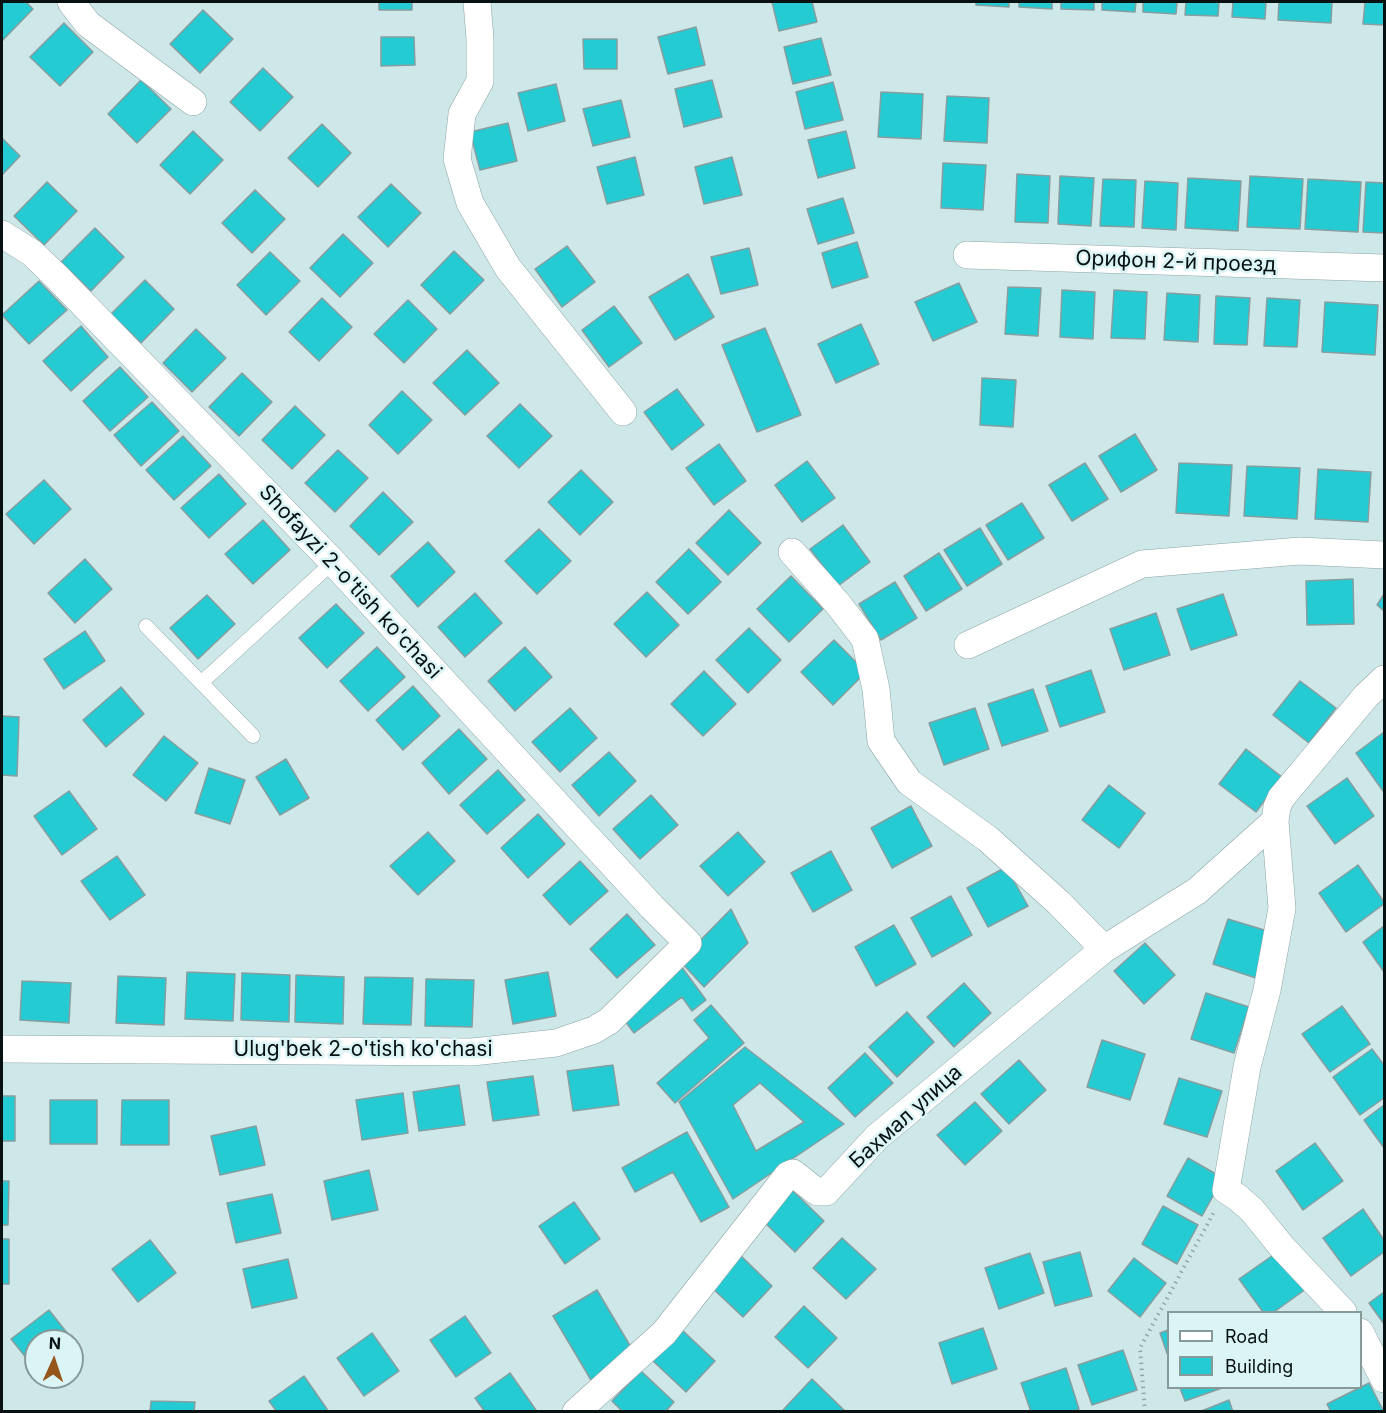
<!DOCTYPE html>
<meta charset="utf-8">
<style>
body{margin:0}
#map{position:relative;width:1386px;height:1413px;overflow:hidden;background:#cee8e9;font-family:Inter,sans-serif}
canvas{display:block}
.frame{position:absolute;inset:0;border:3px solid #081111;pointer-events:none}
.legend{position:absolute;left:1167px;top:1311px;width:195px;height:78px;box-sizing:border-box;background:#dbf5f6;border:2px solid #879a9a;margin:0;padding:8px 10px;list-style:none;font-size:18px;color:#081111}
.legend li{display:flex;align-items:center;gap:12px;height:30px}
.legend b{width:30px;border:2px solid #879a9a}
.north{position:absolute;left:24px;top:1329px;width:60px;height:60px;box-sizing:border-box;background:#dbf5f6;border:2px solid #879a9a;border-radius:50%;rotate:3deg;font-size:16px;font-weight:700;line-height:24px;text-align:center;color:#081111}
.north::after{content:'';display:block;margin:auto;width:21px;height:27px;background:#94561b;clip-path:polygon(50% 0,100% 100%,50% 72%,0 100%)}
</style>
<div id="map">
<canvas width="1386" height="1413"></canvas>
<div class="frame"></div>
<ul class="legend">
<li><b style="height:8px;background:#fff"></b>Road</li>
<li><b style="height:16px;background:#24cbd3"></b>Building</li>
</ul>
<div class="north">N</div>
</div>
<script>
const c = document.querySelector('canvas').getContext('2d');
c.lineJoin = 'round';
function fill(path, color) { c.fillStyle = color; c.fill(path, 'evenodd'); }
const toPath = rows => new Path2D(rows.map(r => 'M' + r).join(''));
function trace(path, color, width, dash) { c.strokeStyle = color; c.lineWidth = width; c.lineCap = dash ? 'butt' : 'round'; c.setLineDash(dash || []); c.stroke(path); }
function drawText(font, color, halo, rows, align = 'center') {
  c.font = font + ' Inter,sans-serif'; c.lineWidth = 5; c.setLineDash([]); c.textBaseline = 'middle'; c.strokeStyle = halo; c.fillStyle = color; for (const [text, x, y, turn = 0] of rows) {
    c.save(); c.translate(x, y); c.rotate((+turn || 0) * Math.PI / 180); c.textAlign = isNaN(turn) ? turn : align; if (halo) c.strokeText(text, 0, 0); c.fillText(text, 0, 0); c.restore();
  }
}
const building = toPath([
 [2,2,26,2,33,9,2,41,2,2],
 [379,2,412,2,412,10,379,10,379,2],
 [772,2,812,2,817,22,779,31,772,2],
 [976,2,1009,2,1009,7,976,5,976,2],
 [1019,2,1052,2,1052,9,1019,7,1019,2],
 [1061,2,1094,2,1094,10,1061,9,1061,2],
 [1102,2,1136,2,1135,12,1102,10,1102,2],
 [1143,2,1177,2,1176,14,1143,12,1143,2],
 [1186,2,1219,2,1218,16,1185,15,1186,2],
 [1233,2,1266,2,1265,19,1232,17,1233,2],
 [1279,2,1332,2,1331,23,1278,20,1279,2],
 [1365,2,1384,2,1384,25,1363,24,1365,2],
 [203,10,233,39,200,73,170,44,203,10],
 [64,23,93,52,60,86,30,57,64,23],
 [696,27,705,65,668,74,658,37,696,27],
 [381,37,414,37,415,65,381,66,381,37],
 [821,38,831,75,793,84,784,47,821,38],
 [583,39,617,39,617,69,584,69,583,39],
 [263,68,293,97,260,131,230,102,263,68],
 [141,80,171,109,137,143,108,114,141,80],
 [712,80,722,117,684,127,675,89,712,80],
 [833,82,843,120,805,129,796,92,833,82],
 [556,84,565,121,528,131,518,93,556,84],
 [881,92,923,94,921,139,878,137,881,92],
 [947,96,989,98,987,143,944,141,947,96],
 [621,100,630,137,593,146,583,109,621,100],
 [508,123,517,161,480,170,470,132,508,123],
 [322,124,351,153,318,187,288,158,322,124],
 [193,131,223,160,190,194,160,165,193,131],
 [846,131,855,168,818,178,808,140,846,131],
 [2,138,20,156,2,175,2,138],
 [635,157,644,195,607,204,597,167,635,157],
 [732,157,742,195,704,204,695,167,732,157],
 [943,163,986,165,983,210,941,208,943,163],
 [1017,174,1050,176,1048,223,1015,222,1017,174],
 [1060,176,1094,178,1091,226,1058,224,1060,176],
 [1250,176,1303,179,1300,229,1247,227,1250,176],
 [1188,178,1241,181,1238,231,1185,228,1188,178],
 [1103,179,1136,180,1134,227,1100,226,1103,179],
 [1308,179,1361,182,1358,232,1305,229,1308,179],
 [1145,181,1178,183,1176,230,1142,228,1145,181],
 [47,182,77,211,44,245,14,216,47,182],
 [1366,182,1384,183,1384,233,1363,232,1366,182],
 [391,184,421,213,388,247,358,217,391,184],
 [255,190,285,219,252,253,222,223,255,190],
 [843,198,854,233,818,244,807,209,843,198],
 [95,228,124,257,91,291,61,262,95,228],
 [343,234,373,263,340,297,310,268,343,234],
 [857,242,868,277,832,288,822,253,857,242],
 [567,246,595,282,562,307,535,269,567,246],
 [749,248,758,285,721,294,711,257,749,248],
 [454,251,484,280,450,314,421,285,454,251],
 [270,252,300,281,266,315,237,285,270,252],
 [688,274,714,317,675,340,649,297,688,274],
 [145,280,174,309,141,343,111,314,145,280],
 [39,281,67,310,29,344,2,315,39,281],
 [959,283,977,322,933,341,915,302,959,283],
 [1008,287,1041,288,1038,336,1005,334,1008,287],
 [1062,290,1095,292,1093,339,1060,337,1062,290],
 [1114,290,1147,292,1145,339,1111,338,1114,290],
 [1167,293,1200,295,1198,342,1164,340,1167,293],
 [1216,296,1250,298,1247,345,1214,344,1216,296],
 [322,298,352,327,319,361,289,332,322,298],
 [1267,298,1300,300,1297,347,1264,346,1267,298],
 [408,300,437,329,404,363,374,334,408,300],
 [1325,302,1378,305,1375,355,1322,352,1325,302],
 [614,306,642,343,609,367,582,330,614,306],
 [861,324,879,364,836,383,818,344,861,324],
 [81,326,108,357,71,391,43,361,81,326],
 [765,328,801,415,757,432,722,345,765,328],
 [196,329,226,358,192,392,163,363,196,329],
 [467,350,499,383,465,415,433,383,467,350],
 [120,367,148,397,110,431,83,401,120,367],
 [242,373,272,402,239,436,209,407,242,373],
 [982,378,1016,380,1013,427,980,425,982,378],
 [677,389,704,425,672,450,644,412,677,389],
 [402,391,432,420,398,454,369,425,402,391],
 [152,402,179,431,141,466,114,435,152,402],
 [520,404,552,436,519,468,487,436,520,404],
 [295,406,325,435,292,469,262,440,295,406],
 [1135,434,1157,470,1121,492,1099,456,1135,434],
 [183,436,211,466,174,500,146,470,183,436],
 [719,444,746,481,714,505,686,468,719,444],
 [338,450,368,478,335,512,305,483,338,450],
 [807,461,835,498,802,522,775,485,807,461],
 [1085,463,1108,499,1072,521,1049,485,1085,463],
 [1179,463,1232,465,1229,516,1176,513,1179,463],
 [1247,466,1300,468,1297,519,1244,516,1247,466],
 [1318,469,1371,472,1368,522,1315,519,1318,469],
 [581,470,613,502,580,535,548,502,581,470],
 [219,474,246,504,209,538,181,508,219,474],
 [44,480,71,509,34,544,6,514,44,480],
 [383,492,413,522,379,555,350,526,383,492],
 [1022,503,1044,538,1008,560,986,525,1022,503],
 [729,510,761,543,728,575,696,543,729,510],
 [263,520,290,550,253,584,225,554,263,520],
 [843,525,870,562,838,586,810,549,843,525],
 [980,528,1002,564,967,586,944,550,980,528],
 [539,529,571,561,537,594,505,561,539,529],
 [428,542,455,572,418,607,391,576,428,542],
 [689,549,721,582,688,614,656,582,689,549],
 [939,553,962,589,926,611,904,576,939,553],
 [85,559,112,589,75,623,48,593,85,559],
 [791,576,823,609,789,642,757,609,791,576],
 [1353,579,1354,624,1307,625,1306,581,1353,579],
 [895,582,917,618,881,640,859,604,895,582],
 [647,592,679,625,646,657,614,624,647,592],
 [475,593,502,623,465,657,438,627,475,593],
 [1223,594,1237,635,1191,650,1177,609,1223,594],
 [1384,594,1384,611,1377,605,1384,594],
 [207,595,235,624,198,659,170,628,207,595],
 [336,604,364,633,327,668,299,638,336,604],
 [1156,613,1170,655,1124,670,1110,629,1156,613],
 [749,628,781,660,748,693,716,660,749,628],
 [85,631,105,661,64,689,44,659,85,631],
 [834,640,866,672,833,705,801,672,834,640],
 [377,647,405,677,368,711,340,681,377,647],
 [525,647,552,677,515,711,488,681,525,647],
 [1091,670,1105,712,1060,727,1046,686,1091,670],
 [704,671,736,704,703,736,671,704,704,671],
 [1300,681,1336,708,1309,743,1273,715,1300,681],
 [413,686,440,716,403,750,376,720,413,686],
 [121,687,144,714,106,747,83,720,121,687],
 [1033,689,1048,731,1002,746,988,704,1033,689],
 [570,708,597,738,560,772,532,742,570,708],
 [975,708,989,749,944,765,929,723,975,708],
 [2,716,19,717,17,776,2,775,2,716],
 [459,729,487,759,449,794,422,763,459,729],
 [1384,732,1384,791,1383,791,1356,753,1384,732],
 [164,736,198,763,166,801,133,775,164,736],
 [1246,749,1282,777,1256,812,1219,784,1246,749],
 [609,752,636,781,599,816,572,785,609,752],
 [286,759,309,798,280,815,256,777,286,759],
 [209,768,245,780,230,824,195,813,209,768],
 [498,770,525,800,487,834,460,805,498,770],
 [1347,778,1374,816,1335,844,1307,806,1347,778],
 [1109,785,1145,813,1119,848,1082,820,1109,785],
 [69,791,97,829,62,855,34,816,69,791],
 [651,795,678,825,640,859,613,829,651,795],
 [911,806,932,846,892,868,871,828,911,806],
 [538,814,565,844,528,878,501,848,538,814],
 [428,832,455,861,418,895,390,866,428,832],
 [738,832,765,862,728,896,700,866,738,832],
 [831,851,852,890,813,912,791,873,831,851],
 [117,856,145,895,110,920,81,881,117,856],
 [580,861,608,891,570,925,543,895,580,861],
 [1358,865,1384,902,1384,904,1346,932,1319,893,1358,865],
 [1006,867,1028,906,988,927,967,888,1006,867],
 [951,896,972,935,932,957,911,918,951,896],
 [731,909,748,943,704,987,680,961,731,909],
 [627,914,655,945,617,978,590,949,627,914],
 [1228,919,1271,932,1256,978,1213,964,1228,919],
 [894,925,916,964,876,986,855,947,894,925],
 [1384,926,1384,972,1363,942,1384,926],
 [1145,943,1175,975,1144,1004,1114,971,1145,943],
 [681,966,706,1000,692,1011,682,997,634,1033,619,1013,681,966],
 [187,972,235,974,233,1021,185,1019,187,972],
 [548,972,556,1016,513,1024,505,980,548,972],
 [242,973,290,975,289,1022,241,1020,242,973],
 [296,975,344,977,343,1024,295,1022,296,975],
 [118,976,166,978,164,1025,116,1023,118,976],
 [365,977,413,978,411,1025,363,1024,365,977],
 [426,979,474,980,472,1027,425,1026,426,979],
 [22,981,71,983,69,1023,20,1020,22,981],
 [964,983,991,1013,954,1047,927,1017,964,983],
 [1206,993,1249,1007,1234,1053,1191,1039,1206,993],
 [711,1005,744,1043,675,1103,657,1083,709,1038,694,1020,711,1005],
 [1342,1006,1370,1044,1330,1072,1302,1034,1342,1006],
 [907,1012,934,1042,897,1077,869,1047,907,1012],
 [1102,1040,1145,1054,1130,1100,1087,1087,1102,1040],
 [745,1047,844,1124,733,1199,679,1102,745,1047],
 [760,1083,804,1122,756,1151,733,1105,760,1083],
 [1372,1049,1384,1065,1384,1098,1360,1115,1333,1077,1372,1049],
 [865,1053,893,1083,855,1117,828,1088,865,1053],
 [1019,1060,1046,1090,1009,1124,981,1094,1019,1060],
 [613,1065,619,1105,573,1111,567,1071,613,1065],
 [533,1076,539,1115,493,1121,487,1082,533,1076],
 [1179,1078,1222,1091,1207,1137,1164,1124,1179,1078],
 [459,1085,465,1125,419,1131,413,1092,459,1085],
 [403,1093,408,1133,362,1140,356,1100,403,1093],
 [2,1096,15,1096,15,1141,2,1141,2,1096],
 [50,1100,97,1100,97,1144,50,1144,50,1100],
 [122,1100,169,1100,169,1145,121,1145,122,1100],
 [975,1102,1002,1131,965,1165,937,1135,975,1102],
 [1384,1105,1384,1148,1364,1120,1384,1105],
 [256,1126,265,1165,220,1175,211,1136,256,1126],
 [687,1132,729,1207,701,1222,673,1172,635,1192,622,1168,687,1132],
 [1315,1143,1343,1181,1303,1210,1276,1171,1315,1143],
 [1188,1158,1223,1178,1202,1216,1167,1196,1188,1158],
 [369,1170,378,1210,332,1220,324,1181,369,1170],
 [2,1181,9,1181,8,1225,2,1225,2,1181],
 [791,1189,824,1221,795,1252,762,1220,791,1189],
 [272,1194,281,1233,236,1243,227,1203,272,1194],
 [574,1202,600,1239,565,1264,539,1226,574,1202],
 [1163,1206,1198,1225,1177,1264,1142,1244,1163,1206],
 [1363,1209,1384,1240,1384,1252,1351,1276,1323,1238,1363,1209],
 [842,1238,876,1269,846,1299,813,1268,842,1238],
 [2,1239,9,1239,9,1284,2,1284,2,1239],
 [150,1240,176,1273,138,1302,112,1269,150,1240],
 [1279,1251,1306,1289,1274,1312,1263,1312,1239,1279,1279,1251],
 [1080,1252,1092,1296,1055,1306,1043,1262,1080,1252],
 [1030,1253,1044,1293,999,1309,985,1268,1030,1253],
 [739,1254,772,1286,743,1317,709,1285,739,1254],
 [1134,1258,1166,1283,1140,1317,1108,1291,1134,1258],
 [288,1259,297,1298,252,1308,243,1269,288,1259],
 [597,1290,635,1354,591,1380,553,1316,597,1290],
 [1384,1292,1384,1324,1369,1303,1384,1292],
 [804,1306,837,1338,808,1368,775,1337,804,1306],
 [49,1310,75,1343,72,1346,72,1341,36,1341,36,1370,11,1339,49,1310],
 [465,1316,491,1353,456,1377,430,1340,465,1316],
 [983,1328,997,1369,952,1384,939,1343,983,1328],
 [681,1329,715,1361,686,1392,652,1360,681,1329],
 [1168,1330,1168,1356,1160,1333,1168,1330],
 [372,1333,399,1371,364,1396,337,1358,372,1333],
 [1123,1350,1137,1390,1092,1405,1078,1365,1123,1350],
 [1066,1368,1079,1409,1072,1412,1031,1412,1021,1383,1066,1368],
 [641,1371,674,1402,665,1412,623,1412,612,1401,641,1371],
 [510,1373,536,1410,534,1412,485,1412,475,1398,510,1373],
 [304,1376,329,1412,277,1412,269,1401,304,1376],
 [812,1379,845,1411,845,1412,784,1412,783,1410,812,1379],
 [1369,1383,1384,1412,1331,1412,1327,1404,1369,1383],
 [1180,1388,1222,1388,1185,1401,1180,1388],
 [1229,1400,1233,1412,1199,1412,1229,1400],
 [151,1401,195,1402,194,1412,150,1412,151,1401]
]);
fill(building, '#24cbd3');
trace(building, '#869ea0', 1.5);
const service = toPath([
 [146,626,253,736],
 [201,683,333,562]
]);
const minor = toPath([
 [71,2,88,24,193,102],
 [477,2,480,39,480,81,462,114,457,159,470,203,508,268,623,412],
 [2,234,32,253,56,276,333,562,652,907,688,943,609,1021,594,1030,556,1043,472,1052,2,1049],
 [967,255,1384,268],
 [792,552,838,604,865,639,876,689,881,741,909,782,988,839,1059,903,1104,949],
 [968,645,1142,564,1300,551,1384,555],
 [1343,1312,1282,1247,1252,1210,1237,1197,1226,1190,1247,1067,1267,990,1282,908,1275,821,1277,807,1281,798,1366,696,1384,679],
 [1360,1332,1384,1379],
 [576,1412,664,1333,788,1175,793,1173,817,1192,826,1192,877,1137,1104,949,1197,891,1275,821]
]);
trace(service, '#8ba4a5', 15);
trace(minor, '#8ba4a5', 28);
trace(toPath([
 [1145,1412,1140,1348,1214,1212]
]), '#92a7a8', 4, [1.5, 4.5]);
trace(service, '#fff', 14);
trace(minor, '#fff', 27);
drawText('21px', '#081111', '#dbf5f6', [
 ["Орифон 2-й проезд",1176,262,2],
 ["Shofayzi 2-o'tish ko'chasi",350,582,47],
 ["Ulug'bek 2-o'tish ko'chasi",363,1050],
 ["Бахмал улица",906,1117,-42]
]);
</script>
